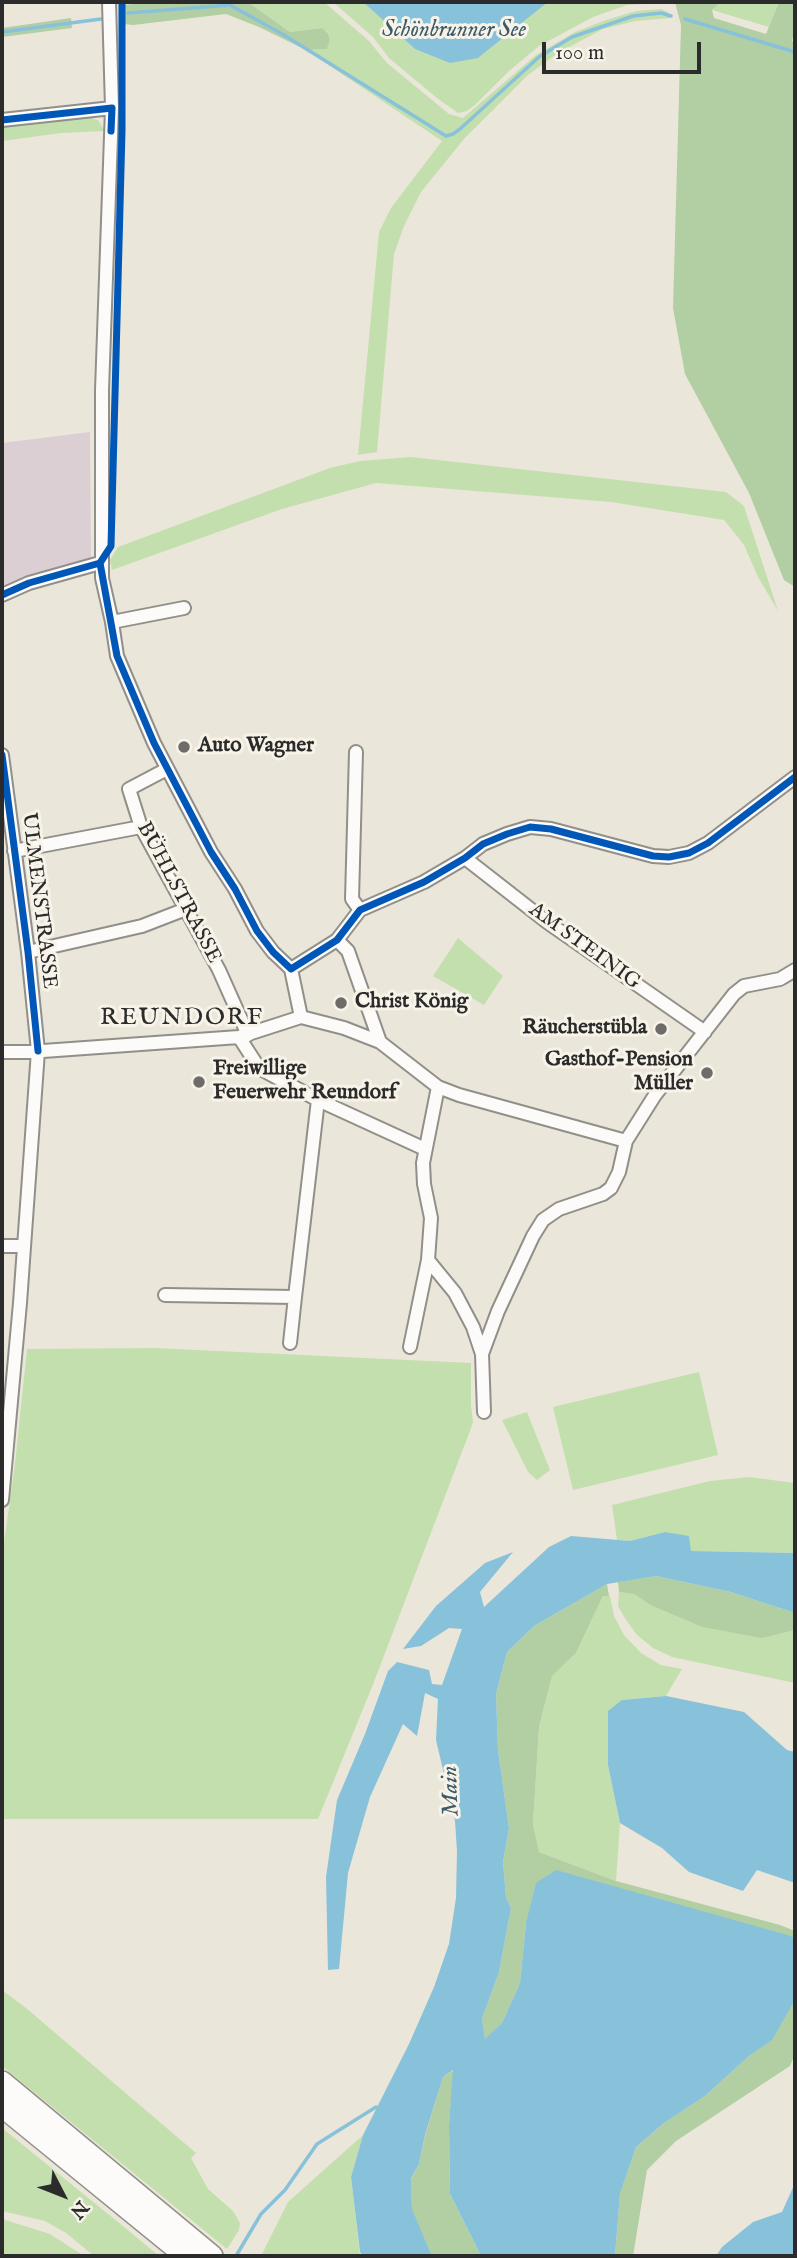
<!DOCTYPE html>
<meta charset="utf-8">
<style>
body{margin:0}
#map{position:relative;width:797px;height:2258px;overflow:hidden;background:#ebe6da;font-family:"IM FELL English",serif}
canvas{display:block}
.frame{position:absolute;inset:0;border:4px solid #2b2b2b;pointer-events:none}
.north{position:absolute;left:28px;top:2160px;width:70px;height:70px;-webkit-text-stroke:5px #f7f3e8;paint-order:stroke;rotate:132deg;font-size:19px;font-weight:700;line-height:28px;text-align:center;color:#2b2b2b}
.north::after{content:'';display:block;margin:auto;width:24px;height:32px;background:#2b2b2b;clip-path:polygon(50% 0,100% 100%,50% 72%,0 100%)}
.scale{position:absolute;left:542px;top:42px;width:159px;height:32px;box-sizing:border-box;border:4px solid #2b2b2b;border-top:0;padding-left:9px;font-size:21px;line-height:24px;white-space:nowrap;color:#2b2b2b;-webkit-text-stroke:5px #f7f3e8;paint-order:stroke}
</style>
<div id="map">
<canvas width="797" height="2258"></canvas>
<div class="frame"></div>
<div class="north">N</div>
<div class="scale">100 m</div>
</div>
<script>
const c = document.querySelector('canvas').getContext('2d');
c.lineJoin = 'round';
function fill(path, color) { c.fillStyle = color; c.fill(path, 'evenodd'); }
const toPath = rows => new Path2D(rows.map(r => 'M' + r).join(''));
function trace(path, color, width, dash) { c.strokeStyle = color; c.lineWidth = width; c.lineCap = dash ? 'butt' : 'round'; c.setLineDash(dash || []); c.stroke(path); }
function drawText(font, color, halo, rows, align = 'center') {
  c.font = font + ' "IM FELL English",serif'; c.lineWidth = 6; c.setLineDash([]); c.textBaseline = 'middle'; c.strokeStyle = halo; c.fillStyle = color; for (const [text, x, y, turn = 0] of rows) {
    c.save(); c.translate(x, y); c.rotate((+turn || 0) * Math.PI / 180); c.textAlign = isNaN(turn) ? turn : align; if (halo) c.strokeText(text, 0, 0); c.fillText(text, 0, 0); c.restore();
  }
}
fill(toPath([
 [90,432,91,557,2,591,2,443]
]), '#dccfd3');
fill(toPath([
 [248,2,324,2,369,41,387,63,449,114,463,118,536,55,575,32,606,20,636,11,661,9,668,12,671,18,635,21,603,29,558,53,528,75,464,139,421,192,404,226,394,254,377,452,358,455,379,232,391,208,442,141,306,50,327,49,330,40,328,32,321,28,290,32],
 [333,2,363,2,415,49,478,58,548,2,675,2,627,5,593,17,539,46,509,71,475,105,467,111,458,113,437,98,389,58,373,37],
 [721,2,779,2,769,27,712,10],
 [87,117,98,120,105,131,61,133,2,141,2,125],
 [411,457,726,492,744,506,778,611,758,577,744,545,724,520,611,502,376,483,282,509,112,570,110,560,118,547,330,468,360,461],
 [458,938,503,976,484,1005,433,976],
 [156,1348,471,1363,471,1405,473,1423,372,1687,318,1819,2,1819,2,1557,15,1464,27,1349],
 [699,1372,718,1455,573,1490,553,1407],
 [527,1412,550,1470,537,1480,528,1472,502,1420],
 [749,1477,795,1483,795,1553,691,1551,689,1537,665,1532,630,1541,617,1540,612,1505,710,1481],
 [619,1592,634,1594,652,1606,702,1627,762,1637,795,1630,795,1683,672,1657,653,1648,637,1635,626,1620,618,1606],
 [603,1596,610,1596,614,1616,624,1635,641,1653,661,1665,682,1669,666,1696,622,1700,608,1765,620,1823,616,1881,539,1852,533,1824,539,1727,552,1676,576,1653],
 [2,1990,26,2008,196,2153,191,2158,208,2189,233,2211,240,2223,239,2230,227,2249,2,2066],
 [2,2128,129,2231,159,2256,94,2256,66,2233,45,2221,2,2211],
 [363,2135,351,2177,360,2256,261,2256,288,2202],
 [2,2219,50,2234,84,2256,2,2256]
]), '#c4dfae');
fill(toPath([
 [153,2,248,2,290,32,322,28,328,33,330,40,327,49,306,50,259,27,226,14,133,25,124,24,123,5],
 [675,2,721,2,712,10,714,18,766,34,779,2,795,2,795,28,792,41,795,43,795,587,784,580,749,493,685,374,673,308,681,25],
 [71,18,72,28,2,37,2,28],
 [656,1576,731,1592,795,1613,795,1630,762,1638,702,1627,652,1606,634,1594,619,1592,618,1582],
 [607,1584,609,1596,603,1596,576,1653,552,1676,539,1727,533,1824,539,1852,616,1881,780,1925,795,1931,795,1939,791,1936,526,1923,520,1983,502,2023,485,2040,482,2019,499,1972,511,1908,506,1897,503,1862,509,1828,498,1750,496,1694,507,1652,534,1626],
 [795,2000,795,2054,790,2066,676,2141,647,2170,633,2256,615,2256,620,2194,636,2147,664,2123,705,2096,749,2056,771,2040],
 [454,2070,449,2124,450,2194,481,2256,432,2256,412,2210,411,2180,419,2164,425,2136,443,2077]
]), '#b2cea3');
fill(toPath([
 [363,2,548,2,478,58,450,63,415,49],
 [665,1532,689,1536,691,1551,795,1553,795,1613,731,1592,656,1576,607,1584,534,1626,507,1652,496,1694,498,1750,509,1828,503,1862,506,1897,511,1908,499,1972,482,2019,485,2039,502,2023,520,1983,526,1923,536,1883,556,1870,791,1936,795,1939,795,2000,772,2040,749,2056,705,2096,664,2123,636,2147,620,2194,615,2256,481,2256,450,2194,449,2125,453,2070,443,2077,425,2135,419,2164,411,2179,412,2209,432,2256,363,2256,360,2252,351,2177,363,2135,409,2044,434,1987,449,1944,456,1898,457,1851,455,1821,436,1740,438,1699,425,1693,417,1736,403,1724,370,1797,348,1873,339,1969,328,1970,326,1877,337,1800,365,1734,388,1671,397,1662,429,1670,432,1684,442,1685,462,1629,449,1628,421,1646,403,1649,436,1606,485,1563,513,1552,480,1592,484,1607,549,1547,571,1536,630,1541],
 [666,1696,744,1712,787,1750,795,1752,795,1883,757,1870,743,1891,689,1872,662,1848,620,1823,608,1765,608,1711,622,1700],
 [795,2183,795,2256,716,2256,722,2247,753,2222,782,2212]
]), '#88c1da');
trace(toPath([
 [128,13,230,5,284,35,446,136,453,134,460,129,539,57,572,37,633,16,661,13,671,16],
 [685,19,795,52],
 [2,32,101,19],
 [236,2256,261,2214,285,2190,317,2144,376,2107]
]), '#88c1da', 3.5);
const minor = toPath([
 [109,2,112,108,102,390,102,578,112,622,117,656,154,743,211,852,235,889,257,931,273,952,291,969,301,1017],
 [2,120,112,108],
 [2,595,29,583,100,563],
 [112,622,184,608],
 [356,752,352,899,360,910],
 [2,755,28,952,38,1051,20,1303,2,1500],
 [167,769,129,789,141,827,219,970,248,1035],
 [14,851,141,827],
 [465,858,547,922,705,1032],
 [337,940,348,951,380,1042],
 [28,952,142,926,186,909],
 [291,969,337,940,360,910,424,882,465,858,483,844,507,834,530,827,551,829,653,856,669,857,689,853,708,843,795,777],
 [239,1037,259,1068,318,1100,425,1149],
 [2,1052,29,1052,239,1037,301,1017,344,1028,380,1042,438,1087,459,1095,626,1141],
 [2,1246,24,1246],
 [428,1260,455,1293,473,1327,482,1354],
 [165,1295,295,1297,318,1100],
 [290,1343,295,1297],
 [410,1347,428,1260,431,1218,424,1184,423,1163,438,1087],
 [484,1412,482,1354,498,1311,533,1236,543,1220,559,1209,603,1194,611,1188,619,1172,626,1141,655,1095,734,994,744,986,780,979,795,970]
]);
const motorway = toPath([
 [2,2082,212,2256],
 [2,2106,186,2256]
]);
trace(minor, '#918f89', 16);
trace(motorway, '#918f89', 24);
trace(minor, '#fcfbf9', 12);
trace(motorway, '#fcfbf9', 21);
trace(toPath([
 [2,120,112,108,111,131],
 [100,563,117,656,154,743,211,852,235,889,257,931,273,952,291,969,337,940,360,910,424,882,465,858,483,844,507,834,530,827,551,829,653,856,669,857,689,853,708,843,795,777],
 [100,563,111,546,122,131,122,2],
 [2,595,29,583,100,563],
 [2,755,28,952,38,1051]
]), '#0057b8', 7);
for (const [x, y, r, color] of [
 [184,747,7,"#6e6c68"],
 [341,1003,7,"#6e6c68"],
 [661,1029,7,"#6e6c68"],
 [707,1073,7,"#6e6c68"],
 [199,1082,7,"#6e6c68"]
]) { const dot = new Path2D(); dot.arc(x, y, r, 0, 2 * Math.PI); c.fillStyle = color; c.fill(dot); trace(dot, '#f7f3e8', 2.5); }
drawText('bold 21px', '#2b2b2b', '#f7f3e8', [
 ["Auto Wagner",198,747],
 ["Christ König",355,1003],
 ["Räucherstübla",647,1029,"right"],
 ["Gasthof-Pension",693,1061,"right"],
 ["Müller",693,1085,"right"],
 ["Freiwillige",213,1070],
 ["Feuerwehr Reundorf",213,1094]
], 'left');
drawText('21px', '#2b2b2b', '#f7f3e8', [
 ["BÜHLSTRASSE",178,893,62],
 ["ULMENSTRASSE",38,901,83],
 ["AM STEINIG",584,947,36]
]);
drawText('italic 23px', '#3d5a68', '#f7f3e8', [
 ["Schönbrunner See",454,31],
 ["Main",452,1791,-92]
]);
c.letterSpacing = '2px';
drawText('24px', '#2b2b2b', '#f7f3e8', [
 ["REUNDORF",182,1019]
]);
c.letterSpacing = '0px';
</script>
